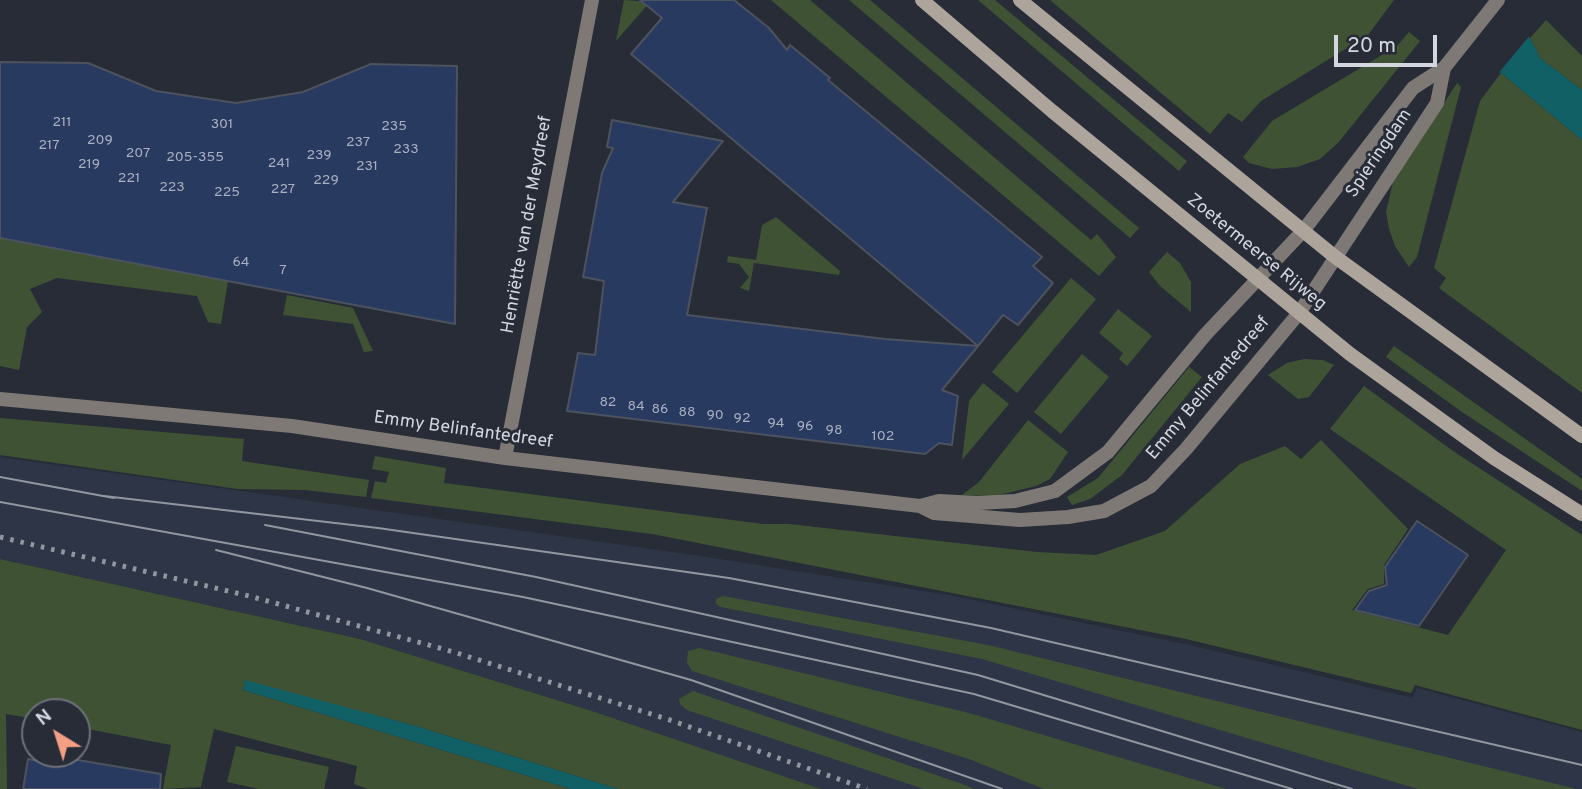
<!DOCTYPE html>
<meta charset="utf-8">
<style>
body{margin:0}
#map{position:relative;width:1582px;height:789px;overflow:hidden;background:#272c37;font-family:Overpass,sans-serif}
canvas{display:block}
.north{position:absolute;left:21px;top:698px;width:70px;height:70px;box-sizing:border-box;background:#272c37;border:2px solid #6c707a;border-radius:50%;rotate:322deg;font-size:19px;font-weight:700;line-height:28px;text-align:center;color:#d4d7df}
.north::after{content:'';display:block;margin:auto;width:24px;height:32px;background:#f39f84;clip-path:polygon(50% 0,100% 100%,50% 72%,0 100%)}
.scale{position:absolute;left:1334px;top:35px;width:103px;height:32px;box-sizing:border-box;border:4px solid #d4d7df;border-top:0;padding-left:9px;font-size:21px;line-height:24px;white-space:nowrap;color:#d4d7df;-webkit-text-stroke:5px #272c37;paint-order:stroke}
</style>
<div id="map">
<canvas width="1582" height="789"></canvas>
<div class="north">N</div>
<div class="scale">20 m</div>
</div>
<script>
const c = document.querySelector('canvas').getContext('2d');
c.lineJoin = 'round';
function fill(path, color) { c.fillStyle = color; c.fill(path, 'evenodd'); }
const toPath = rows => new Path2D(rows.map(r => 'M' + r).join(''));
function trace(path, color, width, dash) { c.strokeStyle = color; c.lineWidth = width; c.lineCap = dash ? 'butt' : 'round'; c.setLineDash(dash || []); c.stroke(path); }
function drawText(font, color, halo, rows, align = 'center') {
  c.font = font + ' Overpass,sans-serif'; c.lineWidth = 6; c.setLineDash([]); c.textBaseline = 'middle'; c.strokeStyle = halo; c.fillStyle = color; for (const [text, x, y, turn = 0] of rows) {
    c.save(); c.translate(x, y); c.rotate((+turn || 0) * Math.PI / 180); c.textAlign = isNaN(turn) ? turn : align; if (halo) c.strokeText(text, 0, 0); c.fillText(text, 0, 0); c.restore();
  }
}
fill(toPath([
 [0,457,694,555,949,595,1185,644,1413,698,1417,688,1582,732,1582,789,821,789,595,712,360,639,0,559]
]), '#2e3546');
fill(toPath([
 [624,0,650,2,616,41],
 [771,0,810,0,1091,240,1097,234,1116,257,1099,276],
 [849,0,870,0,1139,228,1130,238],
 [978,0,995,0,1187,161,1179,171],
 [1050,0,1394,0,1368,35,1261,101,1242,122,1228,113,1210,134],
 [1546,20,1582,56,1582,90,1540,58,1530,38],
 [1409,32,1420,41,1338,143,1320,159,1297,167,1272,169,1249,163,1243,157,1272,121,1397,46],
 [1501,73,1582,140,1582,393,1439,288,1446,278,1434,268,1480,101],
 [1457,83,1461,87,1417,257,1409,267,1395,246,1389,229,1386,212,1393,182],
 [776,217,840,271,839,275,754,263,749,291,740,288,749,277,739,264,727,262,728,256,756,260,762,225],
 [0,238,228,281,221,324,208,322,197,296,57,278,30,289,42,312,27,327,19,370,0,366],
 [1167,252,1180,263,1191,282,1191,312,1160,286,1149,272],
 [1071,278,1096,299,1017,393,992,372],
 [287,295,353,308,373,351,364,352,353,324,283,315],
 [1118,309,1152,336,1127,366,1119,359,1123,353,1099,333],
 [1394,346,1582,479,1582,491,1462,412,1386,357],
 [1082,354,1109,377,1061,434,1034,412],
 [1304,359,1323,360,1334,365,1309,397,1298,399,1268,375,1287,363],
 [1189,367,1202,377,1122,475,1090,499,1072,505,1067,497,1098,478],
 [983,383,1009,404,962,460,969,401],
 [1364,386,1453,451,1582,535,1582,730,1415,685,1411,693,1186,639,652,534,371,498,375,481,386,483,389,472,372,469,375,456,446,468,444,483,763,524,789,524,1037,552,1096,555,1165,531,1240,464,1285,446,1301,459,1321,440,1408,529,1384,565,1384,584,1368,589,1352,610,1448,635,1506,550,1330,429],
 [0,418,244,439,242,461,369,480,366,497,305,490,238,489,0,455],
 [1028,420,1068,452,1050,479,1036,486,995,496,962,495,979,482],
 [0,559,360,639,595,712,821,789,618,789,416,726,245,681,243,690,571,789,368,789,354,784,357,766,214,729,201,787,163,789,171,745,77,727,77,712,35,712,35,719,6,714,7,789,0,789],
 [723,596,988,645,1577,789,1418,789,982,659,721,607,716,604,716,599],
 [699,648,969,713,1226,789,1044,789,969,759,692,671,687,663,688,651],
 [693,691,962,784,974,789,924,789,687,710,680,704,679,699],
 [236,746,329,767,324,789,259,789,227,782]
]), '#3f5334');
fill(toPath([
 [1402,0,1482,0,1530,38,1540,58,1582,90,1582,140,1501,73],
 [245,680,416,726,618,789,571,789,243,690]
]), '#116065');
fill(toPath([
 [1398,0,1487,0,1531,34,1497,75]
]), '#272c37');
const building = toPath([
 [640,0,734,0,769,28,787,50,790,45,830,78,828,80,1042,257,1033,266,1053,283,1018,325,1003,315,978,346,631,54,662,18,640,0],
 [0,62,88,63,156,91,236,103,303,92,371,64,457,66,455,324,0,238,0,62],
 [612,120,723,141,673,202,707,208,687,315,885,339,978,346,942,390,958,396,952,445,939,443,925,454,567,411,578,353,595,355,604,281,583,277,602,173,613,148,607,147,612,120],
 [1417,521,1468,555,1419,626,1355,610,1369,591,1387,585,1385,567,1417,521],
 [66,758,161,774,160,789,23,789,28,759,65,766,66,758]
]);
fill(building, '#293a61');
trace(building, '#4c525e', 2);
trace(toPath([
 [0,399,292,426,505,458,920,506,939,501,978,503,1015,501,1055,491,1108,452,1205,335,1303,231,1413,88,1444,68,1498,0],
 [505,458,592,0],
 [920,506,934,513,1020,520,1068,517,1104,511,1151,486,1186,449,1299,313,1437,103,1444,68]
]), '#7e7974', 14);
trace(toPath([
 [922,0,1052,111,1350,354,1494,458,1582,514],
 [1020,0,1334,256,1582,436]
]), '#ada59c', 14);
trace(toPath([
 [0,477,114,498],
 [104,496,378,528,729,578,991,628,1582,765],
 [0,502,523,597,974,694,1292,789],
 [265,525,536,577,978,675,1352,789],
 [216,550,367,588,691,680,1002,789]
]), '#92969f', 2);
trace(toPath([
 [0,537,249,596,447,650,667,719,867,789]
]), '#92969f', 5, [3.5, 7]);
drawText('14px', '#a9b0c0', null, [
 ["211",62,123],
 ["301",222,125],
 ["235",394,127],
 ["209",100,141],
 ["237",358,143],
 ["217",49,146],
 ["233",406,150],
 ["207",138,154],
 ["239",319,156],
 ["205-355",195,158],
 ["241",279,164],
 ["219",89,165],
 ["231",367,167],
 ["221",129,179],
 ["229",326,181],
 ["223",172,188],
 ["227",283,190],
 ["225",227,193],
 ["64",241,263],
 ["7",283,271],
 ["82",608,403],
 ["84",636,407],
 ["86",660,410],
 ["88",687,413],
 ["90",715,416],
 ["92",742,419],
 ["94",776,424],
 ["96",805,427],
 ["98",834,431],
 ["102",883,437]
]);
drawText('18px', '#d4d7df', '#272c37', [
 ["Spieringdam",1380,154,-56],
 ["Henriëtte van der Meydreef",528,225,-80],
 ["Zoetermeerse Rijweg",1256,253,39],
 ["Emmy Belinfantedreef",1209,389,-50],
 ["Emmy Belinfantedreef",463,431,8]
]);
</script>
